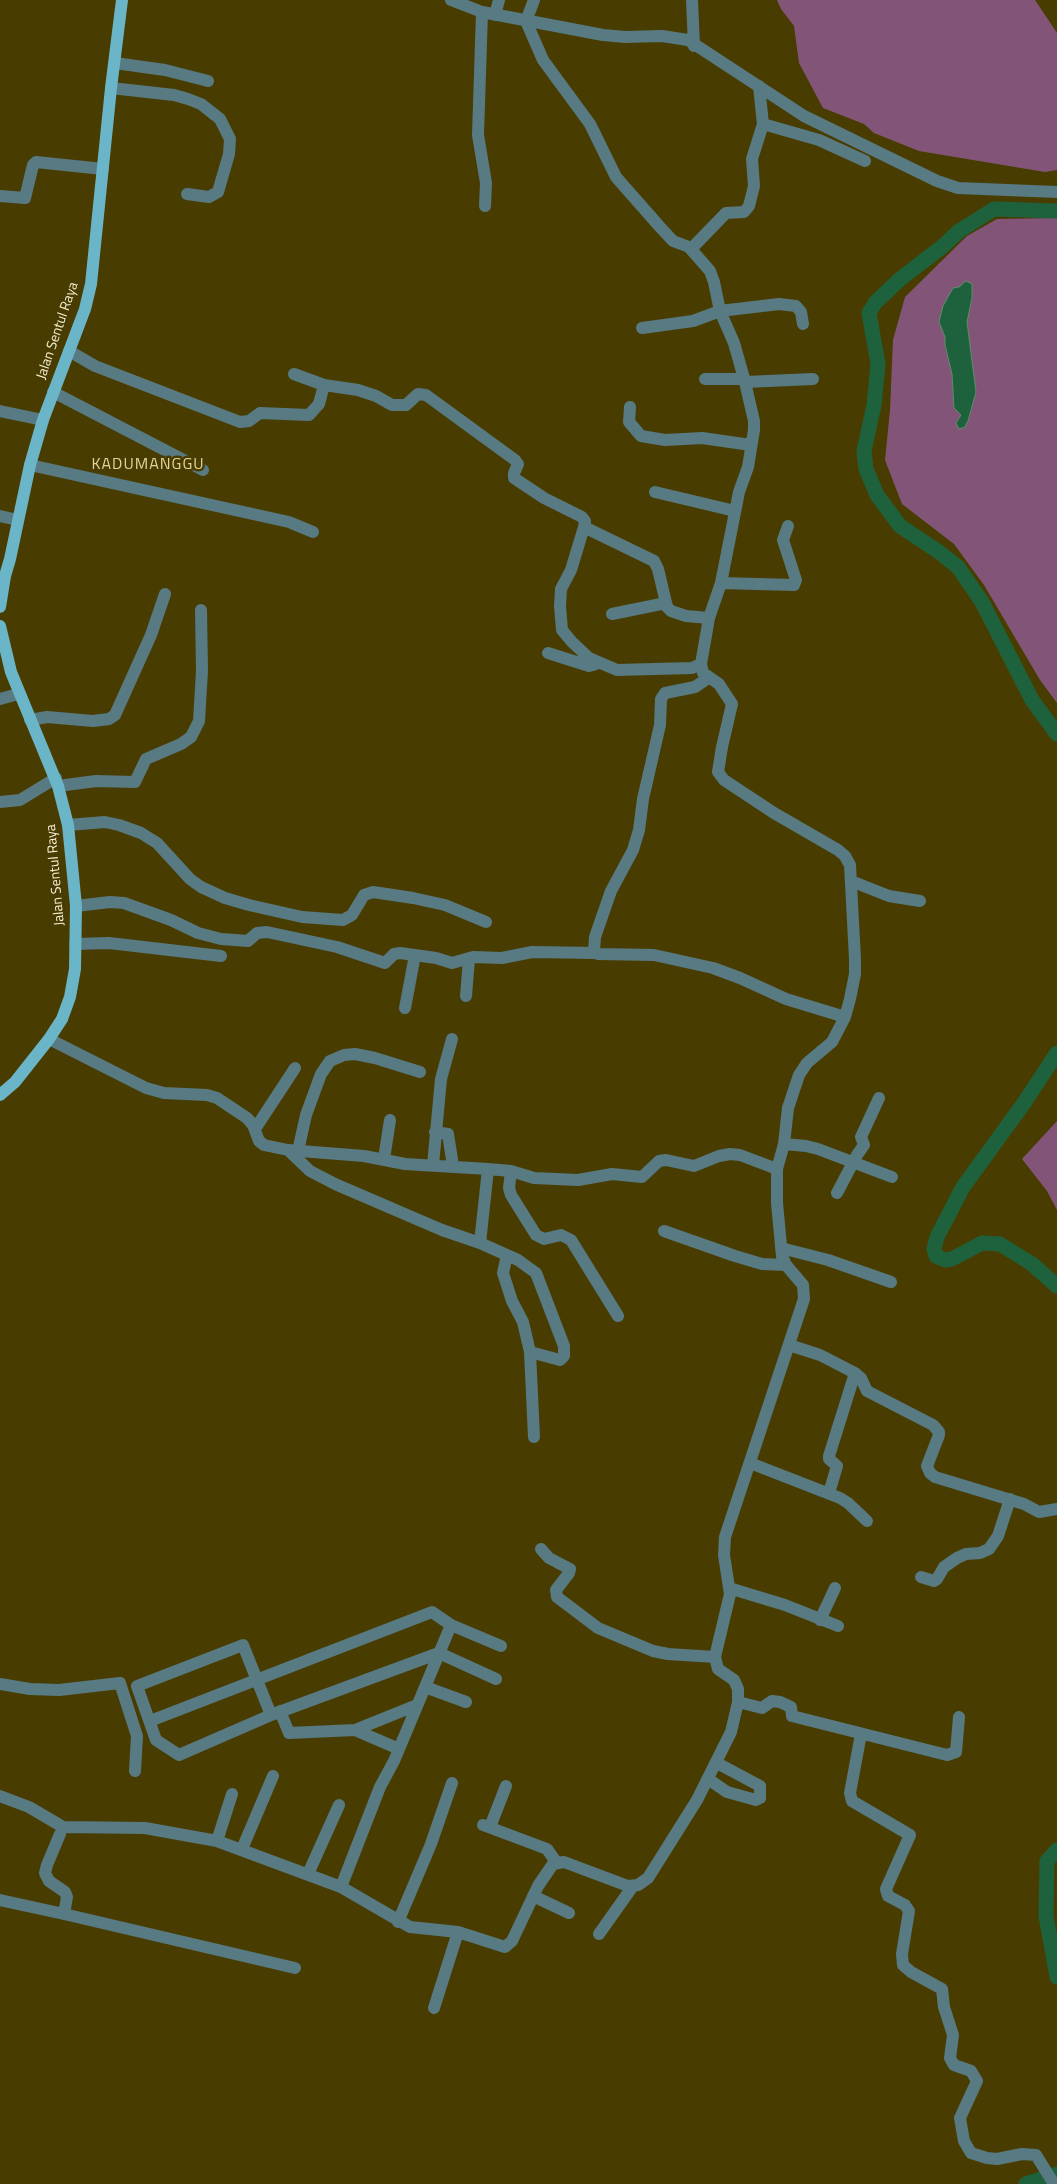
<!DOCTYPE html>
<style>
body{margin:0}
canvas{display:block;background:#493c00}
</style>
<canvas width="1057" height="2184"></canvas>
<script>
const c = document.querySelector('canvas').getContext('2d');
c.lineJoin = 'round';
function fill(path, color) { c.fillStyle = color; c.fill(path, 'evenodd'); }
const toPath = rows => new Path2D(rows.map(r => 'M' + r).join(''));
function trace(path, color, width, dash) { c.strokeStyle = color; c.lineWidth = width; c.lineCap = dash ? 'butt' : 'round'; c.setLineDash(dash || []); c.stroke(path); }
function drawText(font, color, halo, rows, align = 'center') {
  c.font = font + ' "Titillium Web",sans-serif'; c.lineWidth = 5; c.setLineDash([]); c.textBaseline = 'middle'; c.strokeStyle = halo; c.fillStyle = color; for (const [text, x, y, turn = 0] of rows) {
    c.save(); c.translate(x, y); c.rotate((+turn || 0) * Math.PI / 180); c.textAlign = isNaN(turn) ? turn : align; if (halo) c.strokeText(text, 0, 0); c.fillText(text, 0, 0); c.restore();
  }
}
fill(toPath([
 [777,0,1035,0,1057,33,1057,170,1045,172,919,151,874,133,864,124,823,108,799,63,794,26,781,9],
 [1057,218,1057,703,1040,680,984,585,954,544,902,504,885,460,890,410,893,340,905,297,967,236,997,219],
 [1057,1121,1057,1210,1047,1191,1022,1159]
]), '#825578');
const water = toPath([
 [966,281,972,284,972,298,967,322,976,392,968,421,965,427,959,429,956,423,961,415,954,408,952,374,945,345,945,337,939,322,943,306,953,288,959,287,966,281]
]);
fill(water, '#1d623c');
trace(water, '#5e8c69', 1);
trace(toPath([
 [1057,211,994,209,959,231,943,246,899,280,875,303,869,313,878,364,874,405,864,451,866,469,877,495,900,526,939,552,958,567,982,602,1032,700,1057,734],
 [1057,1053,1024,1103,963,1187,937,1237,934,1249,936,1256,945,1260,952,1259,982,1243,1000,1244,1032,1264,1057,1286],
 [1057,1850,1047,1861,1046,1916,1057,1977],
 [1026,2184,1057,2174]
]), '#1d623c', 15);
trace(toPath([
 [451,0,482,12,603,35,625,37,662,36,688,40,804,116,937,181,958,188,1057,192],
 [692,0,694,46],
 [482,12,478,135,486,183,485,206],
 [495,15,499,0],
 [115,63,165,70,208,81],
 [111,88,174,95,188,99,201,104,220,119,230,139,229,154,218,192,209,197,187,194],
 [763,124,819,140,865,161],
 [0,196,25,198,33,165,36,162,103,169],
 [691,249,726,213,744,212,749,206,754,186,752,159,763,124,759,86],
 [642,328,693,321,720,311,779,304,796,306,801,312,803,324],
 [69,351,95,366,240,422,249,421,260,413,309,415,319,404,324,385],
 [294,374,324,385,358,390,376,396,392,405,406,405,418,394,426,395,515,460,518,464,514,473,514,478,544,498,582,517,585,521,584,527],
 [705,379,744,379],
 [745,382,813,379],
 [53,392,203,470],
 [630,407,629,422,641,436,665,440,702,438,751,445],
 [0,411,43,420],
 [30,465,289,522,313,532],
 [655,492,735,511],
 [0,516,18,520],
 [721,583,794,585,796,580,783,540,788,526],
 [612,614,666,603],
 [548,653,589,666,596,664],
 [701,664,692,668,617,670,589,658,572,642,562,630,560,606,561,589,571,570,584,527,654,561,658,569,667,607,671,611,686,616,709,618],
 [708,678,695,687,665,693,661,699,660,725,643,799,639,830,633,850,611,891,595,937,594,951,598,954,654,955,713,968,740,978,786,999,845,1017],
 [0,699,18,694],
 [30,720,47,717,93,721,109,719,115,715,151,635,165,594],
 [58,786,96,781,135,782,146,759,181,744,191,737,199,721,202,671,201,610],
 [0,802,20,800,56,778],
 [68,825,105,822,119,825,141,833,157,843,190,879,201,887,225,898,249,905,302,917,343,920,352,915,364,895,373,892,413,898,445,905,486,922],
 [851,881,889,896,920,901],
 [76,906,110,902,124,903,171,920,198,933,221,939,248,941,257,933,267,932,337,947,385,963,394,954,400,953,436,958,452,963,473,957,502,958,532,952,595,953],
 [75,944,109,943,221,956],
 [466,996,469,959],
 [405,1008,415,955],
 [49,1039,146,1088,164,1093,207,1095,217,1098,247,1118,253,1125,259,1141,264,1145,288,1150,364,1156,405,1164,488,1169,511,1171,534,1178,578,1180,612,1174,642,1177,659,1161,666,1160,694,1166,719,1156,730,1154,740,1155,777,1169],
 [255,1129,295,1068],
 [435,1132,448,1134,453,1166],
 [784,1144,806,1146,818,1149,892,1177],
 [288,1150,310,1171,335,1184,442,1230,480,1243,518,1260,536,1273,564,1346,564,1356,560,1360,530,1352,534,1437],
 [298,1151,306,1115,321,1074,330,1061,344,1055,355,1054,375,1058,420,1072],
 [384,1159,390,1120],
 [433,1165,441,1079,452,1039],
 [511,1171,509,1188,511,1195,536,1235,544,1239,561,1235,571,1240,618,1316],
 [837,1193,857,1155,864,1145,861,1137,879,1098],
 [664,1231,735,1256,762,1264,786,1265],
 [480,1243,488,1169],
 [781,1248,828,1260,891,1282],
 [507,1255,503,1273,512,1301,523,1322,530,1352],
 [789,1345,820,1355,855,1373,861,1378,867,1391,933,1425,939,1432,939,1435,927,1466,930,1473,935,1477,1024,1504,1039,1512,1057,1509],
 [750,1463,840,1498,848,1503,867,1521],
 [829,1493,837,1466,829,1459,829,1456,855,1373],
 [541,1549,549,1558,570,1569,569,1573,556,1590,557,1597,598,1628,653,1651,668,1654,715,1657],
 [921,1577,934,1581,937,1579,944,1567,957,1558,966,1554,980,1553,989,1549,998,1536,1010,1499],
 [729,1588,785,1605,838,1626],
 [820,1620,835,1588],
 [0,1684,30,1689,59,1690,120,1683,137,1736,135,1771],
 [425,1687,466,1702],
 [738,1702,762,1708,772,1701,780,1702,791,1707,792,1716,947,1755,956,1752,959,1717],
 [280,1711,289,1733,355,1730,399,1749],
 [271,1715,243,1645,137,1686,156,1740,179,1755,271,1715,439,1653,496,1679],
 [150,1721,432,1612,451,1625,501,1646],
 [355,1730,417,1705],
 [861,1734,850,1793,852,1801,910,1835,886,1889,888,1896,905,1905,909,1911,902,1954,903,1965,911,1972,942,1989,944,2007,953,2035,950,2058,954,2065,971,2071,977,2081,960,2118,964,2141,971,2153,987,2158,997,2159,1022,2154,1036,2155,1054,2184],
 [708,1779,727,1792,756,1800,760,1798,760,1786,717,1763],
 [0,1796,29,1807,63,1827,145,1828,217,1841,341,1887,410,1927,458,1932,505,1947,512,1941,538,1886,553,1864,564,1862,628,1886,638,1885,648,1878,697,1800,731,1732,738,1702,738,1689,734,1680,718,1669,715,1657,730,1594,724,1555,725,1537,804,1299,803,1285,786,1265,782,1256,777,1203,777,1169,784,1144,788,1108,799,1075,807,1063,832,1042,845,1017,850,999,855,974,855,959,850,865,845,856,838,850,774,813,724,780,718,772,722,747,732,704,719,684,703,673,701,664,709,618,721,583,739,492,748,467,754,430,754,421,745,382,734,343,720,311,714,282,710,271,689,247,673,241,660,227,616,177,590,124,543,60,526,21,534,0],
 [483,1825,547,1849,556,1862],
 [490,1827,506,1786],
 [60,1834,47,1865,45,1873,49,1881,65,1892,67,1897,64,1914],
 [217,1841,232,1794],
 [242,1849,273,1776],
 [308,1874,339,1805],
 [341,1887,380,1787,394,1761,451,1625],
 [533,1896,569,1913],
 [0,1900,64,1914,295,1968],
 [398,1922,431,1844,452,1783],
 [599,1934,633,1886],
 [434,2008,458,1932]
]), '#577a83', 12);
trace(toPath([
 [0,607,5,576,10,559,30,465,43,420,85,309,91,284,111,88,122,0],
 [0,626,11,672,58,786,68,825,76,906,75,969,70,997,62,1019,49,1039,15,1082,0,1095]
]), '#6ab5c7', 12);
drawText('14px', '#f5eed3', '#493c00', [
 ["Jalan Sentul Raya",58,331,-71],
 ["Jalan Sentul Raya",56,875,-95]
]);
c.letterSpacing = '1px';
drawText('16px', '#e3d49d', '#493c00', [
 ["KADUMANGGU",148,465]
]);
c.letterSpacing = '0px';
</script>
